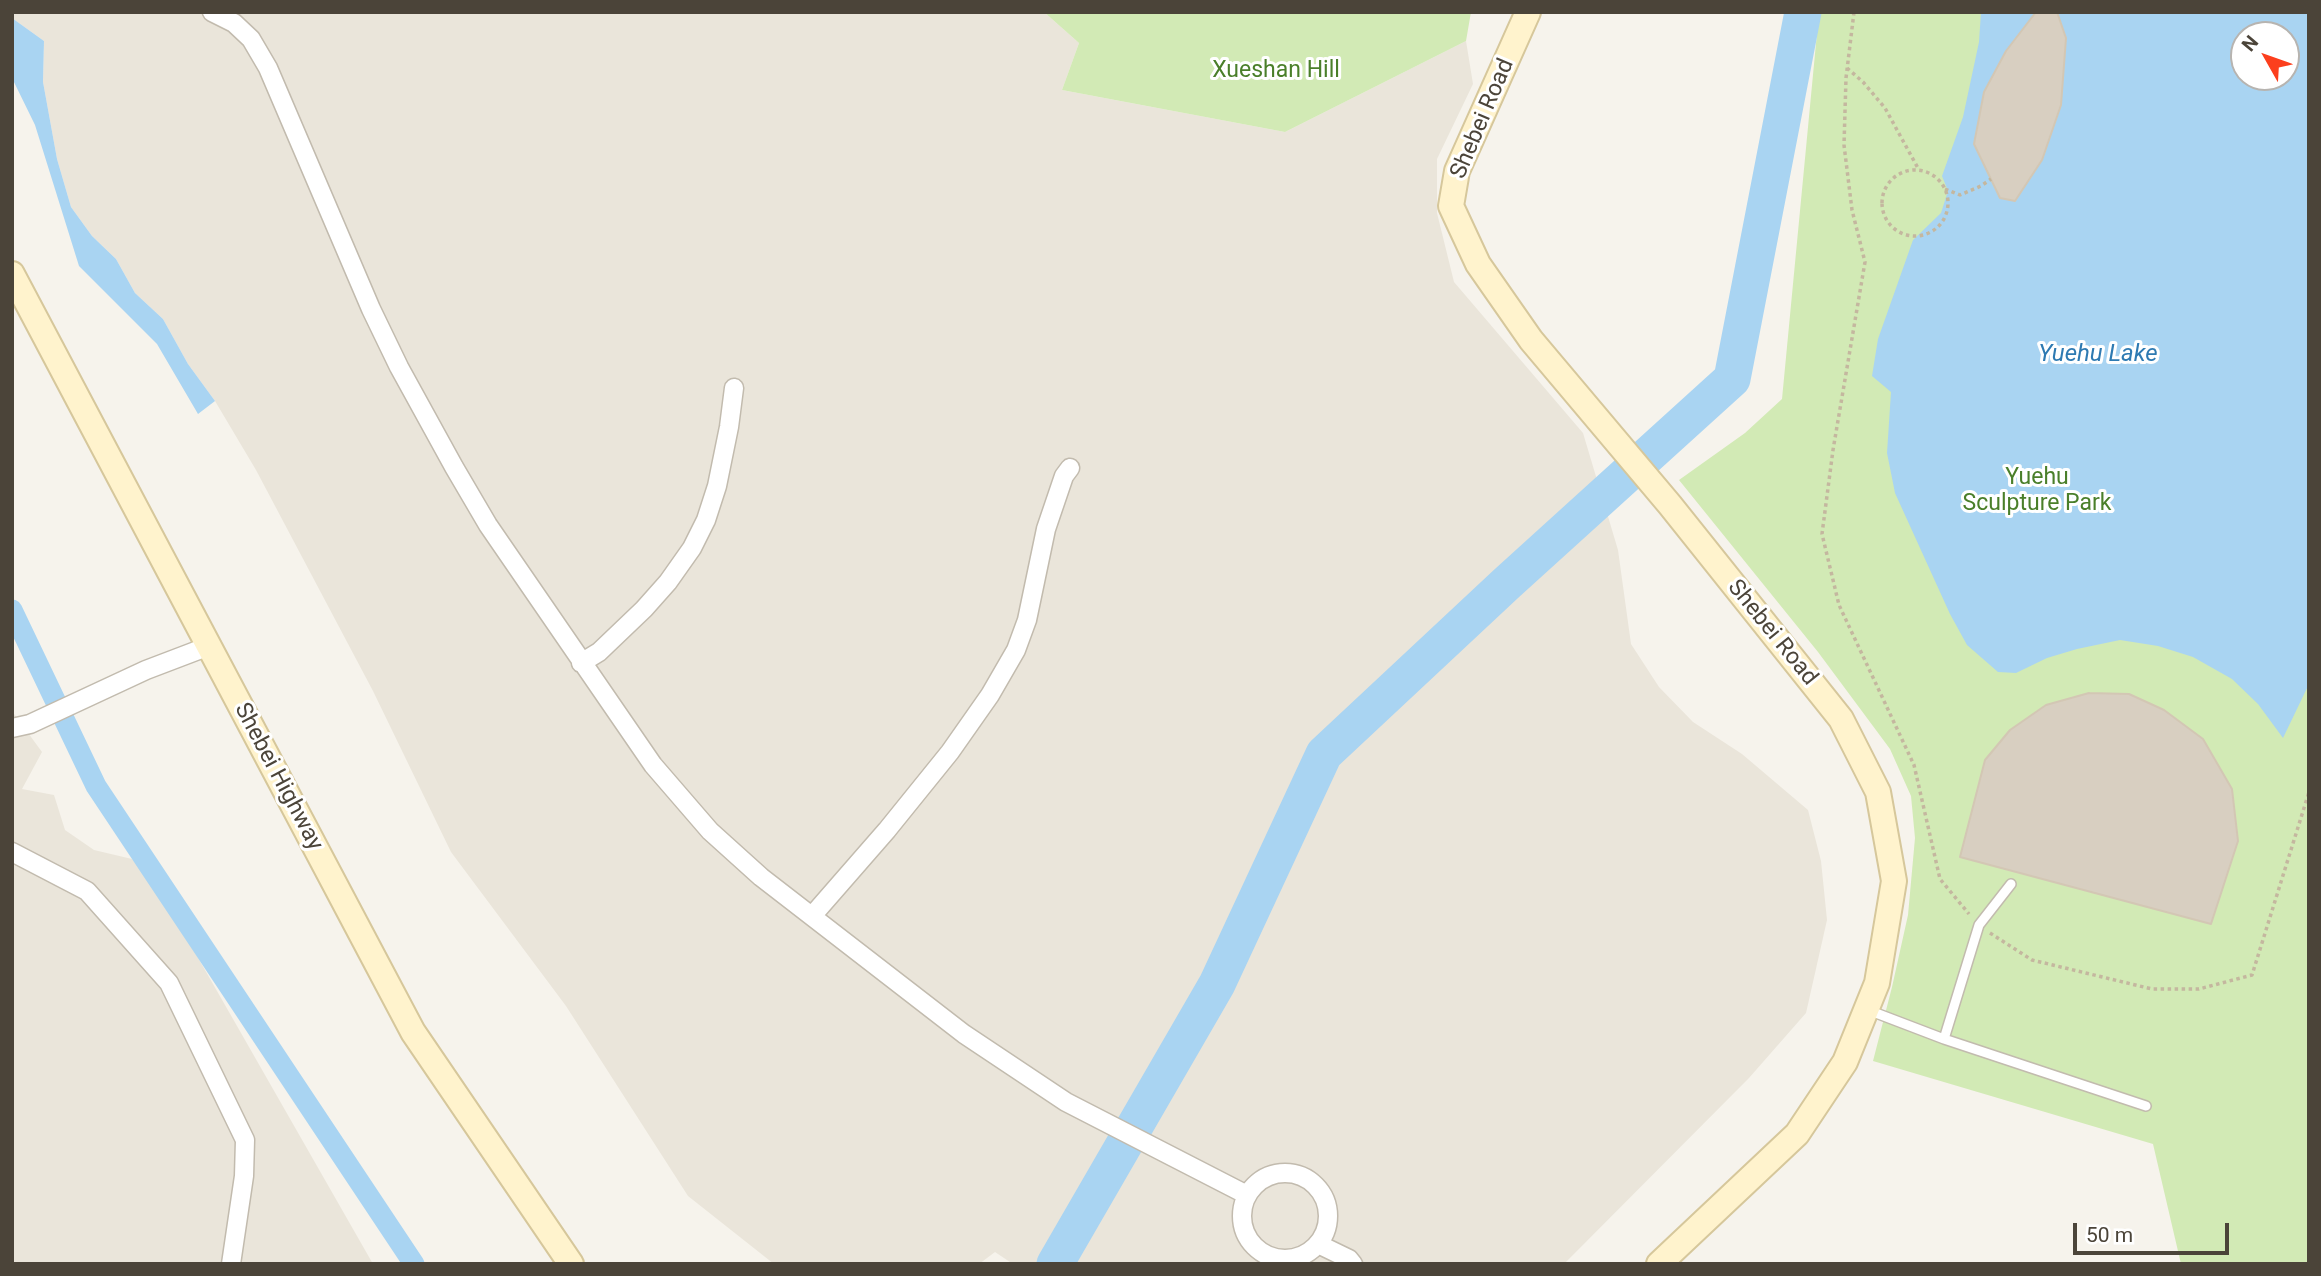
<!DOCTYPE html>
<style>
body{margin:0}
#map{position:relative;width:2321px;height:1276px;overflow:hidden;background:#f6f3ec;font-family:Roboto,sans-serif}
canvas{display:block}
.frame{position:absolute;inset:0;border:14px solid #4b4439;pointer-events:none}
.north{position:absolute;left:2230px;top:21px;width:70px;height:70px;box-sizing:border-box;background:#fff;border:2px solid #b7b4b0;border-radius:50%;rotate:310deg;font-size:19px;font-weight:700;line-height:28px;text-align:center;color:#4b4439}
.north::after{content:'';display:block;margin:auto;width:24px;height:32px;background:#fc3f1d;clip-path:polygon(50% 0,100% 100%,50% 72%,0 100%)}
.scale{position:absolute;left:2073px;top:1223px;width:156px;height:32px;box-sizing:border-box;border:4px solid #4b4439;border-top:0;padding-left:9px;font-size:21px;line-height:24px;white-space:nowrap;color:#4b4439;-webkit-text-stroke:5px #fff;paint-order:stroke}
</style>
<div id="map">
<canvas width="2321" height="1276"></canvas>
<div class="frame"></div>
<div class="north">N</div>
<div class="scale">50 m</div>
</div>
<script>
const c = document.querySelector('canvas').getContext('2d');
c.lineJoin = 'round';
function fill(path, color) { c.fillStyle = color; c.fill(path, 'evenodd'); }
const toPath = rows => new Path2D(rows.map(r => 'M' + r).join(''));
function trace(path, color, width, dash) { c.strokeStyle = color; c.lineWidth = width; c.lineCap = dash ? 'butt' : 'round'; c.setLineDash(dash || []); c.stroke(path); }
function drawText(font, color, halo, rows, align = 'center') {
  c.font = font + ' Roboto,sans-serif'; c.lineWidth = 6; c.setLineDash([]); c.textBaseline = 'middle'; c.strokeStyle = halo; c.fillStyle = color; for (const [text, x, y, turn = 0] of rows) {
    c.save(); c.translate(x, y); c.rotate((+turn || 0) * Math.PI / 180); c.textAlign = isNaN(turn) ? turn : align; if (halo) c.strokeText(text, 0, 0); c.fillText(text, 0, 0); c.restore();
  }
}
fill(toPath([
 [12,12,1044,12,1079,43,1062,90,1285,132,1466,41,1473,84,1437,159,1437,213,1454,282,1583,433,1618,550,1631,644,1659,687,1693,722,1742,754,1808,810,1821,861,1827,920,1806,1013,1749,1078,1564,1264,1013,1264,995,1252,979,1264,774,1264,688,1196,566,1006,451,852,373,691,256,470,215,401,188,364,163,319,135,293,116,259,92,236,71,207,57,159,43,82,44,41,12,18],
 [12,711,42,752,22,789,54,795,65,830,94,850,132,859,161,893,373,1264,12,1264]
]), '#eae5da');
fill(toPath([
 [1044,12,1471,12,1466,41,1285,132,1062,90,1079,43],
 [1819,12,2309,12,2309,1264,2181,1264,2153,1144,1873,1061,1892,987,1908,915,1915,838,1911,796,1890,749,1818,652,1679,480,1745,433,1782,399],
 [2244,35,2286,35,2286,77,2244,77]
]), '#d2eab5');
fill(toPath([
 [1981,12,2309,12,2309,684,2283,738,2258,704,2232,679,2193,657,2158,646,2120,640,2077,649,2047,658,2016,673,1998,672,1967,645,1950,614,1895,493,1887,453,1891,392,1872,376,1878,339,1913,240,1941,213,1948,191,1942,176,1963,117,1979,42],
 [2244,35,2286,35,2286,77,2244,77],
 [12,18,44,41,43,82,57,159,71,207,92,236,116,259,135,293,163,319,188,364,215,401,198,414,157,344,79,266,35,125,12,78]
]), '#a9d4f2');
trace(toPath([
 [12,610,96,786,414,1264]
]), '#a9d4f2', 21);
trace(toPath([
 [1055,1264,1217,984,1324,754,1507,583,1732,379,1803,12]
]), '#a9d4f2', 37);
const building = toPath([
 [2036,12,2057,12,2066,38,2061,105,2042,160,2015,201,2000,198,1974,144,1984,92,2006,51,2036,12],
 [2089,693,2129,694,2164,710,2203,739,2232,789,2238,841,2211,924,1960,857,1985,760,2010,730,2046,705,2089,693]
]);
fill(building, '#d8cfc1');
trace(building, '#d3c7b4', 2);
const lane = toPath([
 [1868,1010,1944,1039,2146,1106],
 [1944,1039,1979,925,2011,884]
]);
const street = toPath([
 [212,12,234,23,251,39,268,68,371,309,399,367,454,467,488,525,653,765,710,831,761,877,964,1034,1066,1102,1247,1195],
 [581,663,599,652,644,609,668,582,692,548,706,520,717,486,729,427,734,388],
 [12,728,30,724,146,670,209,646],
 [12,852,87,891,169,983,245,1140,244,1176,231,1264],
 [812,916,887,830,950,752,990,695,1016,650,1027,620,1046,529,1064,476,1070,468],
 '1242 1216a43 43 0 1 1 86 0a43 43 0 1 1-86 0Z',
 [1318,1244,1349,1259,1353,1264]
]);
const secondary = toPath([
 [1528,12,1457,171,1451,206,1478,264,1531,340,1670,505,1841,719,1878,792,1894,881,1877,983,1845,1062,1797,1134,1659,1264],
 [12,274,413,1032,571,1264]
]);
trace(lane, '#c2bbae', 12);
trace(street, '#c2bbae', 21);
trace(secondary, '#d6c79b', 28);
trace(toPath([
 [1854,12,1846,78,1844,145,1852,210,1865,262,1833,450,1822,534,1839,605,1914,765,1940,879,1969,914],
 [1847,68,1863,82,1885,108,1919,170],
 '1882 203a33 33 0 1 1 66 0a33 33 0 1 1-66 0Z',
 [1945,189,1960,195,1981,186,1991,179],
 [1990,933,2032,960,2152,989,2199,989,2252,975,2309,792]
]), '#c4b79f', 3.5, [3.5, 3.5]);
trace(lane, '#fff', 9);
trace(street, '#fff', 18);
trace(secondary, '#fff3cd', 24);
drawText('23px', '#4a7f2a', '#fff', [
 ["Xueshan Hill",1276,71],
 ["Yuehu",2037,478],
 ["Sculpture Park",2037,504]
]);
drawText('23px', '#4b4439', '#fff', [
 ["Shebei Road",1483,119,-67],
 ["Shebei Road",1772,633,51],
 ["Shebei Highway",278,777,62]
]);
drawText('italic 24px', '#2e7ab2', '#fff', [
 ["Yuehu Lake",2098,355]
]);
</script>
